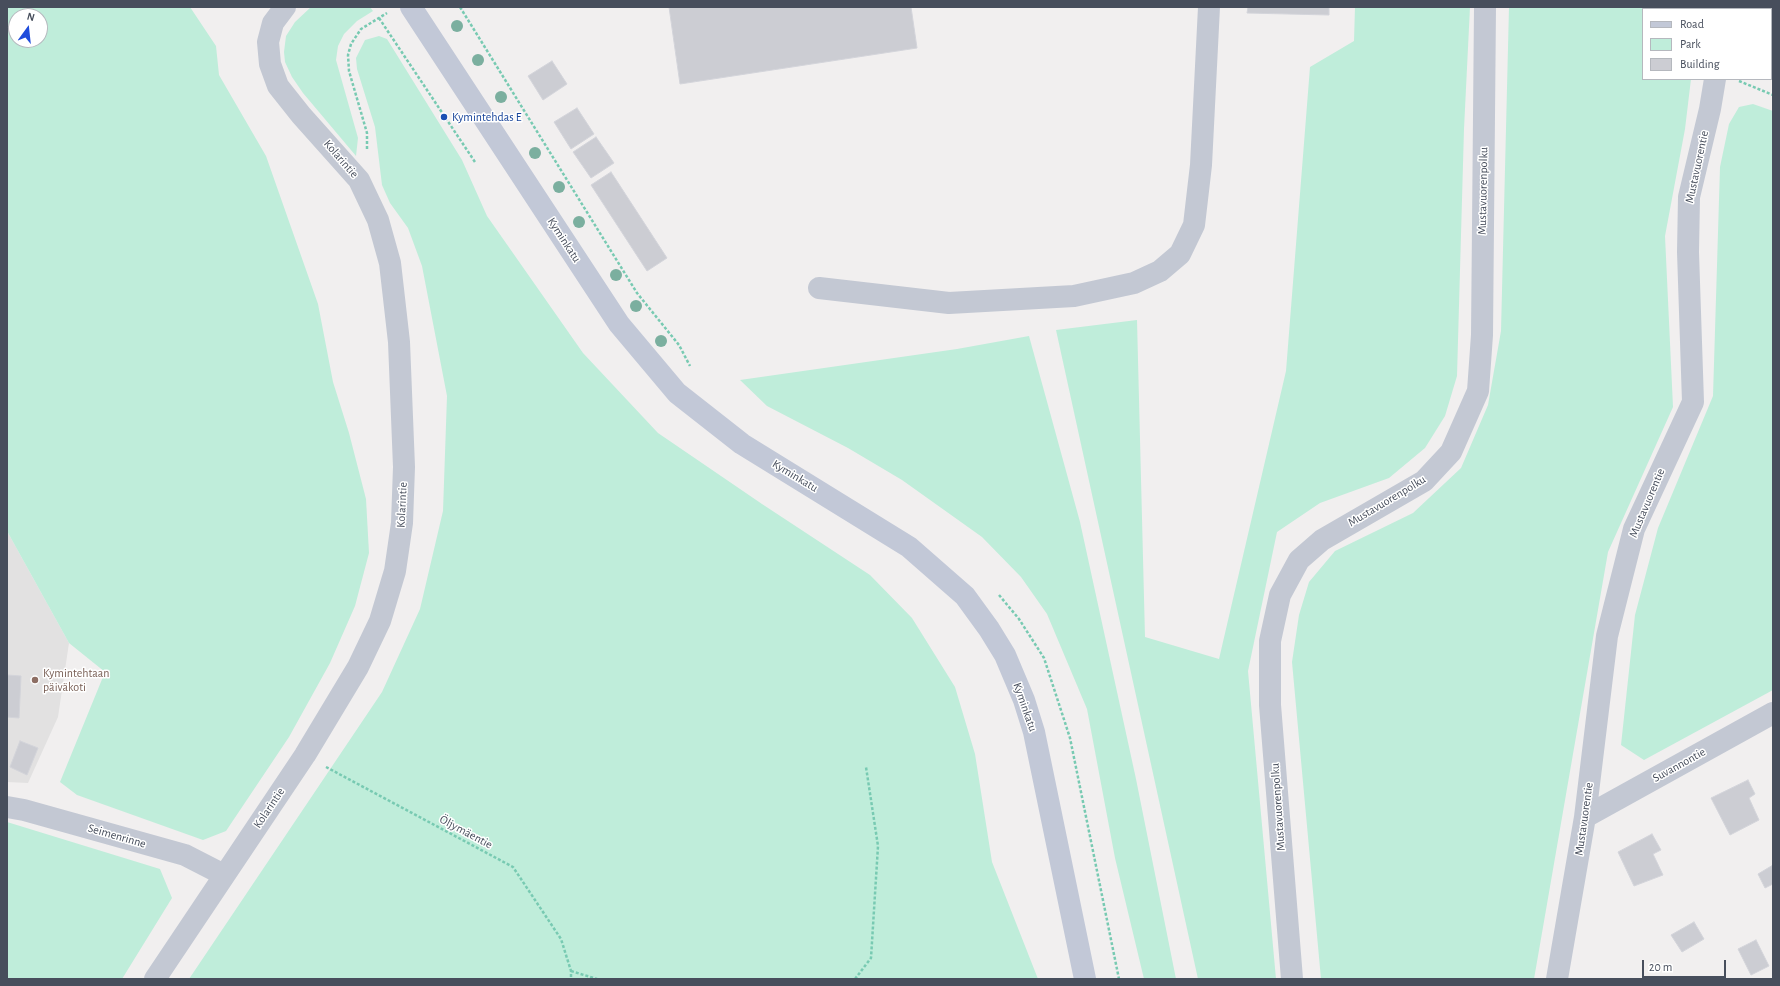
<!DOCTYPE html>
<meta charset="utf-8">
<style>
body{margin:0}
#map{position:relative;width:1780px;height:986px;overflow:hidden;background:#f1efef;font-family:"Alegreya Sans",sans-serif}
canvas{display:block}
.frame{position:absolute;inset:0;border:8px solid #474e5c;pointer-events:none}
.legend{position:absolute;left:1642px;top:8px;width:130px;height:72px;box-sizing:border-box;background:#fff;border:1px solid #b5b8be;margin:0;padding:5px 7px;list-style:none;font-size:12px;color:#474e5c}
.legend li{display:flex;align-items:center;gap:8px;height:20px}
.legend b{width:20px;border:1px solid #b5b8be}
.north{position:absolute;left:8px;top:8px;width:40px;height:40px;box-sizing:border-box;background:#fff;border:1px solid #b5b8be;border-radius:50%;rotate:15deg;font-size:11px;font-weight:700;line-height:16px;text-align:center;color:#474e5c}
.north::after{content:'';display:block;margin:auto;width:14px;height:18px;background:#1f4cdb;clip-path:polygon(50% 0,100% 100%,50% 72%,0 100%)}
.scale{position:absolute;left:1642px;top:960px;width:84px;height:18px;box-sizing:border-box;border:2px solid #474e5c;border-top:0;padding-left:5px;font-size:12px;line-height:14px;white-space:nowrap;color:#474e5c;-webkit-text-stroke:3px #fff;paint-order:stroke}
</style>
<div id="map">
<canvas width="1780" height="986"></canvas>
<div class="frame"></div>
<ul class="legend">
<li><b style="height:5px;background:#c2c8d7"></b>Road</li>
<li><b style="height:11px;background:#bfedda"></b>Park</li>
<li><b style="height:11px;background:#cccdd3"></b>Building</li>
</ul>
<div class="north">N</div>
<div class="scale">20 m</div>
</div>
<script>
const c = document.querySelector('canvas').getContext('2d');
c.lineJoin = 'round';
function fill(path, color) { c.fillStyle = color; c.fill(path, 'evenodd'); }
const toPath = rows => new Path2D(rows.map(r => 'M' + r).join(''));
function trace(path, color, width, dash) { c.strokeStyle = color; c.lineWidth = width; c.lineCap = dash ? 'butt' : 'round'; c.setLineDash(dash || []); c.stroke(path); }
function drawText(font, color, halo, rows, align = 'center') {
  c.font = font + ' "Alegreya Sans",sans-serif'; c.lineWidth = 3; c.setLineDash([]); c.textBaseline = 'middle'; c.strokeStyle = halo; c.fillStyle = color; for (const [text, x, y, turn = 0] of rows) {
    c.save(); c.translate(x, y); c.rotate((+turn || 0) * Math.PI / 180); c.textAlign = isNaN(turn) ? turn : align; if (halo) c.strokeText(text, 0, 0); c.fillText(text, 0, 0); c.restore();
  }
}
fill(toPath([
 [7,531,69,643,58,717,28,783,7,782]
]), '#e2e1e1');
fill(toPath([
 [7,7,190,7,216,46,219,75,266,156,318,304,333,382,349,433,366,499,369,553,355,606,330,663,289,737,226,831,203,840,77,795,60,782,105,672,69,643,7,531],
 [16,16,40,16,40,40,16,40],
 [311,7,370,7,373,11,357,21,344,34,338,46,336,60,358,138,356,156,303,93,292,77,285,62,284,52,286,36,295,22],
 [1355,7,1470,7,1464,129,1457,376,1445,416,1425,448,1389,478,1320,503,1277,532,1248,671,1276,979,1198,979,1056,330,1137,320,1145,637,1219,659,1286,371,1310,67,1354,41],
 [1509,7,1697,7,1698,9,1643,9,1643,79,1691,79,1685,129,1665,236,1673,407,1608,552,1534,979,1321,979,1292,662,1299,615,1309,582,1335,551,1413,513,1461,468,1488,405,1501,331],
 [379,36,387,39,462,160,487,216,583,353,658,433,762,504,870,575,912,618,955,687,975,754,992,862,1038,979,189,979,382,692,420,609,443,511,447,396,422,266,408,228,390,203,382,185,375,127,357,69,356,58,365,40],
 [1753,104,1773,111,1773,690,1644,760,1621,745,1635,615,1658,528,1713,396,1720,167,1729,124,1739,107],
 [1029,336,1080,522,1136,779,1176,979,1144,979,1115,858,1087,709,1047,614,1021,577,982,537,902,480,848,448,767,406,740,380,957,349],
 [7,822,160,869,172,898,122,979,7,979]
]), '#bfedda');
const building = toPath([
 [669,7,911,7,917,48,680,84,669,7],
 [1248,7,1329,7,1329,15,1247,13,1248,7],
 [1765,7,1773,7,1773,36,1771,36,1771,9,1765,9,1765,7],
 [552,61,567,84,543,100,528,76,552,61],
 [577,108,594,134,571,149,554,122,577,108],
 [596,137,614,163,591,178,573,152,596,137],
 [611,172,667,258,647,271,591,185,611,172],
 [7,675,21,676,19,718,7,717,7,675],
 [20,741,38,748,27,775,10,767,20,741],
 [1748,780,1755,794,1749,798,1759,820,1730,835,1711,798,1748,780],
 [1652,834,1661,850,1653,854,1663,875,1634,886,1618,852,1652,834],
 [1773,865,1773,884,1765,888,1758,874,1773,865],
 [1694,922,1704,939,1682,952,1671,935,1694,922],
 [1756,940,1769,966,1751,975,1738,949,1756,940]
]);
fill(building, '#cccdd3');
trace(building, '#d3d4da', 1);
trace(toPath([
 [460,7,637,293,679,345,690,366],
 [379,18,475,162],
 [1739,81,1773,95],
 [367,149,367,133,349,71,348,55,351,44,361,29,387,13],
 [999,595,1019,619,1044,658,1070,738,1119,979],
 [326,767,513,867,561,939,571,971,571,979],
 [571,971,597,979],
 [855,979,871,958,878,846,866,767]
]), '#78cab2', 2.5, [3, 2]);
trace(toPath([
 [1726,9,1726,7],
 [819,288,949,303,1074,296,1134,283,1160,271,1180,254,1194,225,1201,165,1209,7],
 [7,807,24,810,185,855,224,875],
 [1585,817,1773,713],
 [155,979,305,755,358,667,380,621,395,571,402,523,404,467,399,342,390,263,378,220,359,180,301,115,278,86,270,64,268,42,273,23,285,7],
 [1292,979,1270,705,1270,641,1280,595,1299,560,1322,540,1424,481,1451,452,1478,391,1482,335,1485,7],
 [1557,979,1585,817,1607,636,1634,529,1693,402,1688,252,1689,197,1710,109,1715,79]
]), '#c3c8d3', 22);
trace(toPath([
 [411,7,619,324,677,393,742,444,909,547,965,596,989,629,1005,655,1024,700,1034,732,1085,979]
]), '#c2c8d7', 22);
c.fillStyle = '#7baf9f';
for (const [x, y] of [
 [457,26],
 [478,60],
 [501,97],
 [535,153],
 [559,187],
 [579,222],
 [616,275],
 [636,306],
 [661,341]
]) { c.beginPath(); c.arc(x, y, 6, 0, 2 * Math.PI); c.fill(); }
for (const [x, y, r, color] of [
 [444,117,4,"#1a4fb4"],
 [35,680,4,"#8d6e63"]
]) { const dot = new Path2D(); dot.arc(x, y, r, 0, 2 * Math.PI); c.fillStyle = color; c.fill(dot); trace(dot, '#fff', 1.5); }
drawText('12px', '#164399', '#fff', [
 ["Kymintehdas E",452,117]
], 'left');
drawText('12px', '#474e5c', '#fff', [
 ["Kolarintie",341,159,49],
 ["Mustavuorentie",1697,167,-78],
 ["Mustavuorenpolku",1483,191,-89],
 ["Kyminkatu",564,240,57],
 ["Kyminkatu",795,476,31],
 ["Mustavuorenpolku",1387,501,-31],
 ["Mustavuorentie",1647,503,-67],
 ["Kolarintie",402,505,-87],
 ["Kyminkatu",1025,707,71],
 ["Suvannontie",1679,765,-29],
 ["Mustavuorenpolku",1278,807,-94],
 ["Kolarintie",269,808,-56],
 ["Mustavuorentie",1584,819,-82],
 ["Öljymäentie",466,832,28],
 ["Seimenrinne",117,836,16]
]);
drawText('12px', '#785e54', '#fff', [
 ["Kymintehtaan",43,673],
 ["päiväkoti",43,687]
], 'left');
</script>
